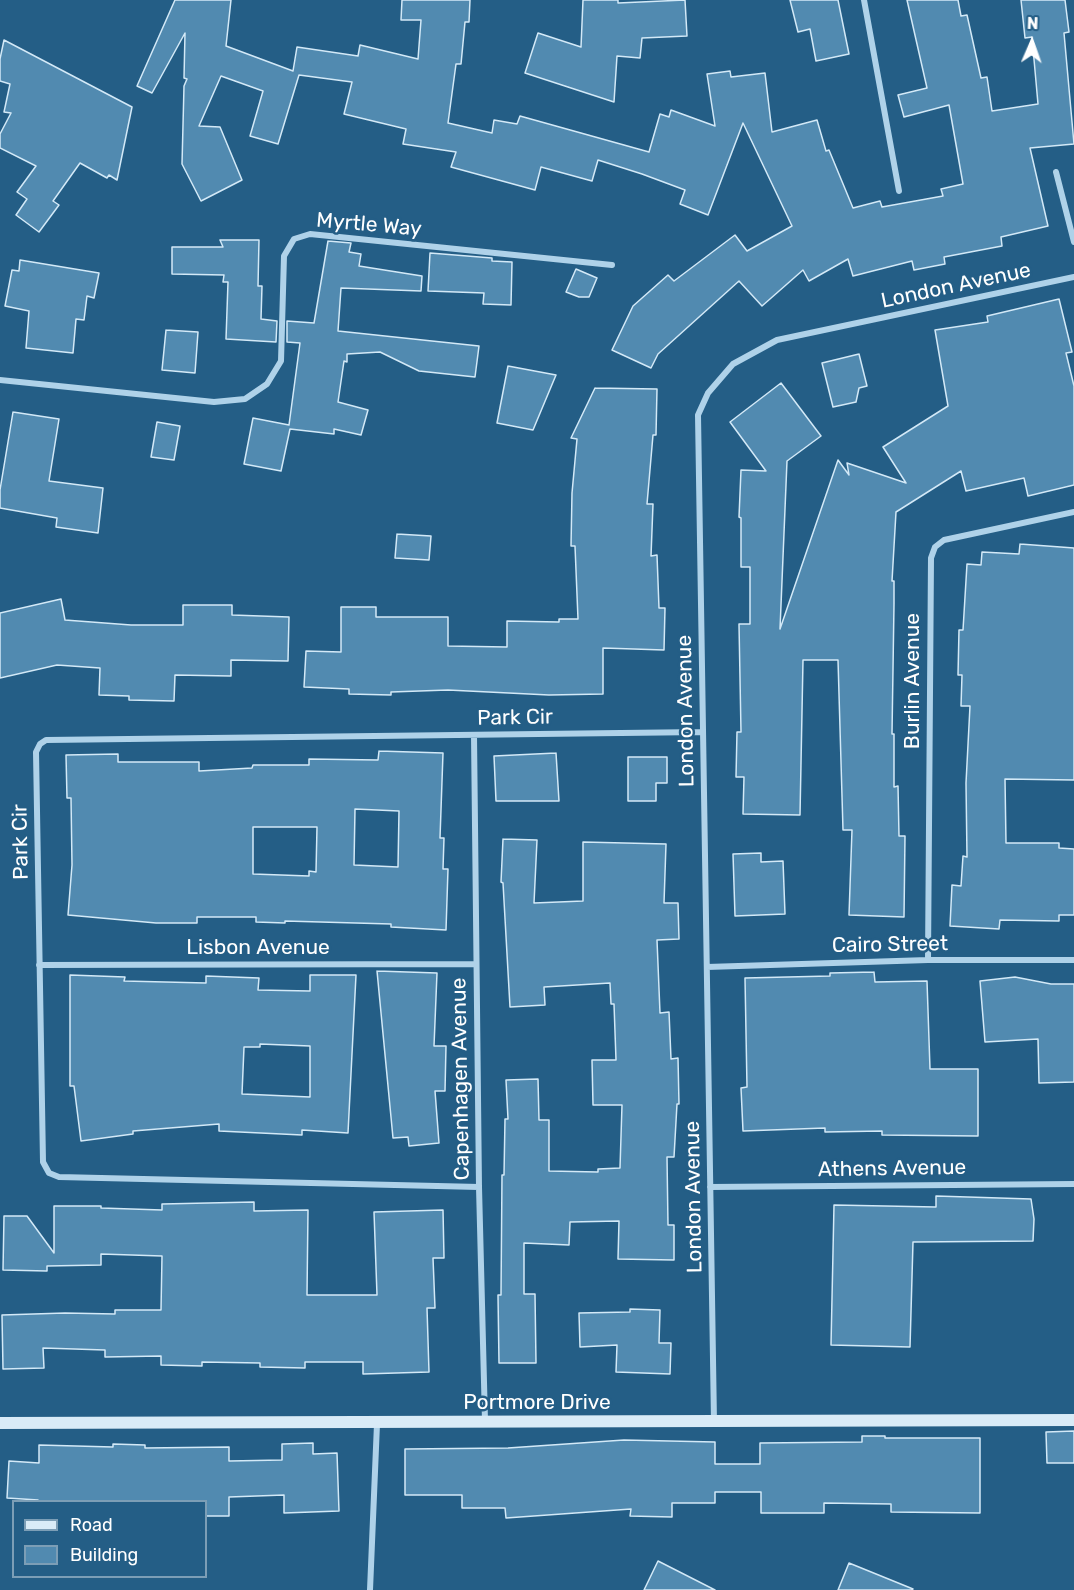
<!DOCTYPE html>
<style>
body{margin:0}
#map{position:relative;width:1074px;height:1590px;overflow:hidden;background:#245e86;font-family:Rubik,sans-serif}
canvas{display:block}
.legend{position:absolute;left:12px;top:1500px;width:195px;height:78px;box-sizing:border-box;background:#245e86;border:2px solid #7c9eb6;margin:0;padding:8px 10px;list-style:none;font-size:18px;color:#fff}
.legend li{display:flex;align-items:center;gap:12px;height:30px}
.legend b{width:30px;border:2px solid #7c9eb6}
.north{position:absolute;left:1002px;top:12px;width:60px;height:60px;-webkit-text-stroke:4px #245e86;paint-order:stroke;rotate:2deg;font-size:16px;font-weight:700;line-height:24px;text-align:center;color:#fff}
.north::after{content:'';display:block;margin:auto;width:21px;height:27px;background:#fff;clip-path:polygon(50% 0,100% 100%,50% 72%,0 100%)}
</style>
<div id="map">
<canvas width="1074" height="1590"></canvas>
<ul class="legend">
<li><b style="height:8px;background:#d9ebf7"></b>Road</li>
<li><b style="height:16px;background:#518ab0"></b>Building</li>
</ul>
<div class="north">N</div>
</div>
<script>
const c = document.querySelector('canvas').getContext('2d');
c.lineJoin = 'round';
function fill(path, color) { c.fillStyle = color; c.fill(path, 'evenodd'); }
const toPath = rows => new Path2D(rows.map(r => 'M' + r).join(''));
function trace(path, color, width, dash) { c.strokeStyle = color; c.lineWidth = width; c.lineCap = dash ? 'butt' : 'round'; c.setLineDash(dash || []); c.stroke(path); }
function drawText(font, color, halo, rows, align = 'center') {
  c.font = font + ' Rubik,sans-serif'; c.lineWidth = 5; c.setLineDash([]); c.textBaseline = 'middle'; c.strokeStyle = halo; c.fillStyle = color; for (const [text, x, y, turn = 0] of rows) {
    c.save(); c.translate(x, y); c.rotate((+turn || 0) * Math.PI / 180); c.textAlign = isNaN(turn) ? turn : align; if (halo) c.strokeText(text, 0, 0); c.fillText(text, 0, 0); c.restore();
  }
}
const building = toPath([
 [175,0,231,0,226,46,293,71,297,47,358,56,360,45,418,59,421,20,401,20,402,0,470,0,469,22,465,22,461,64,456,64,448,123,492,133,494,120,517,124,520,116,649,152,660,114,669,117,671,110,715,126,707,74,730,71,731,77,765,73,772,132,817,120,826,151,829,150,853,208,880,201,882,207,943,196,941,189,963,184,949,105,904,117,898,95,927,88,907,0,958,0,961,16,967,15,981,78,987,77,992,111,1038,104,1032,37,1025,38,1021,0,1065,0,1069,32,1064,33,1074,144,1030,148,1048,226,1001,237,1002,246,944,257,945,264,914,270,912,261,853,276,848,259,809,281,803,270,762,306,739,281,658,354,651,368,612,350,633,306,668,275,674,281,735,235,747,251,792,226,743,123,708,215,680,204,685,190,642,174,598,160,592,181,541,167,535,190,451,167,456,152,403,144,406,129,344,114,352,82,299,75,278,144,250,136,263,91,221,76,199,126,220,127,242,180,201,201,182,164,184,86,187,79,184,78,185,33,152,93,137,86,175,0],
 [583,0,618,0,618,3,685,0,687,36,642,38,640,58,617,56,614,102,525,73,538,33,581,47,583,0],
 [790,0,838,0,849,54,816,61,810,29,798,32,790,0],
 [4,40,132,107,117,180,109,175,107,178,80,163,53,201,59,205,39,232,16,215,27,199,17,192,36,166,0,148,0,134,11,113,4,112,10,84,0,81,0,59,4,40],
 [220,240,259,240,258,286,262,286,261,319,277,321,276,342,226,339,228,282,223,282,224,275,172,274,172,247,223,247,220,240],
 [328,241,351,243,349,252,361,254,359,266,422,276,421,291,341,288,338,331,479,346,475,377,419,371,380,352,347,354,347,362,344,361,338,402,368,410,361,435,334,429,334,434,290,429,281,471,244,464,253,418,289,425,300,343,287,342,287,321,314,323,328,241],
 [430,253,492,258,492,261,512,262,511,305,483,304,484,293,428,291,430,253],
 [20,260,99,273,94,298,87,296,84,320,76,319,73,353,26,348,29,311,5,306,12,270,19,271,20,260],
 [576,269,597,278,589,297,579,297,566,292,576,269],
 [1059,299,1072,352,1066,353,1074,386,1074,485,1028,496,1024,478,966,491,961,471,896,512,892,581,894,581,894,604,892,734,894,734,894,787,898,786,899,836,905,836,904,917,849,915,852,830,843,830,838,660,803,660,800,815,743,814,744,777,736,777,737,732,741,732,739,624,750,624,750,567,741,567,741,518,739,517,741,470,766,471,730,422,781,383,821,436,787,461,780,629,838,460,849,475,847,463,906,483,883,447,948,406,935,330,988,322,987,316,1059,299],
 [166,330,198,332,195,373,162,370,166,330],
 [859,354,867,386,859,388,856,402,833,407,822,363,859,354],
 [508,366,556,375,533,430,497,423,508,366],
 [595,388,657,389,656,435,653,435,647,504,653,504,651,556,657,555,659,608,665,608,664,650,603,648,603,694,549,695,448,690,391,692,391,695,349,694,349,689,304,687,306,651,341,652,341,607,376,607,376,617,448,617,448,646,507,647,507,621,559,622,559,619,578,619,575,546,571,546,572,493,577,439,571,438,595,388],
 [13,412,59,419,49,481,103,488,98,533,56,527,57,518,0,508,0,490,13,412],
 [157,422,180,426,174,460,151,457,157,422],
 [397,534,431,536,429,560,395,558,397,534],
 [1020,544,1074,548,1074,780,1005,779,1006,843,1059,843,1059,848,1074,849,1074,915,1059,915,1059,921,1000,920,999,929,950,926,952,885,961,886,963,856,967,857,966,783,970,706,961,706,962,675,958,675,959,630,963,630,967,564,981,565,982,552,1019,554,1020,544],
 [61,599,65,620,131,625,183,625,183,605,232,605,232,615,289,617,288,661,231,660,231,676,175,675,174,701,129,700,129,696,99,695,100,668,57,665,0,678,0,613,61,599],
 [379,751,443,753,440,838,444,838,443,869,448,869,446,930,391,927,391,924,285,921,285,923,256,922,256,917,197,917,197,923,156,923,68,915,72,865,71,798,67,798,66,755,118,754,118,762,199,762,199,771,252,768,253,765,309,765,309,759,378,760,379,751],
 [355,809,399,811,398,867,354,865,355,809],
 [253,827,317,827,316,872,309,871,309,876,253,874,253,827],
 [556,753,559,801,496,801,494,756,556,753],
 [628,757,667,757,667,783,656,783,656,801,628,801,628,757],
 [503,839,537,840,534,903,583,901,583,842,666,844,664,903,678,903,679,939,657,940,660,1013,669,1012,671,1059,678,1058,679,1104,677,1104,674,1157,667,1157,668,1225,674,1225,674,1260,618,1259,619,1221,570,1222,569,1245,524,1243,524,1294,535,1294,536,1363,499,1363,498,1295,501,1295,502,1175,504,1175,505,1119,508,1119,506,1080,538,1079,539,1120,549,1120,549,1171,598,1172,598,1169,620,1168,622,1105,593,1105,592,1060,616,1060,614,1004,611,1004,610,983,544,987,545,1005,510,1007,503,883,501,882,503,839],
 [761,853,761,862,783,861,785,914,735,916,733,854,761,853],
 [377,971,437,973,434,1046,446,1046,445,1091,435,1091,439,1143,409,1146,408,1137,393,1138,377,971],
 [874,972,875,982,927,981,930,1069,978,1069,978,1136,882,1135,882,1131,825,1132,825,1128,743,1131,741,1088,747,1087,745,978,830,976,830,973,874,972],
 [70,975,125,977,124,981,206,983,206,976,259,978,258,990,310,991,310,975,356,975,348,1133,302,1130,302,1135,219,1131,219,1124,133,1131,133,1134,81,1141,74,1086,70,1086,70,975],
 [260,1044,310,1046,310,1097,242,1094,244,1047,260,1047,260,1044],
 [1015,977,1051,984,1074,984,1074,1082,1039,1083,1038,1039,985,1042,980,981,1015,977],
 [936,1196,1031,1199,1034,1219,1033,1241,913,1242,910,1347,831,1345,834,1205,936,1207,936,1196],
 [254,1202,254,1211,308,1210,307,1295,377,1295,374,1212,443,1210,444,1258,433,1258,435,1308,427,1308,429,1372,363,1374,363,1362,305,1362,305,1368,260,1367,260,1363,202,1362,202,1366,161,1365,161,1356,105,1357,105,1350,43,1348,44,1368,3,1369,2,1315,65,1313,115,1314,115,1310,161,1310,162,1256,101,1254,101,1265,47,1266,47,1271,3,1270,4,1216,27,1216,54,1253,54,1206,101,1206,101,1208,162,1210,162,1204,254,1202],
 [630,1309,660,1310,659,1343,671,1343,670,1374,616,1372,617,1345,580,1347,579,1313,630,1312,630,1309],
 [1074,1431,1074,1463,1047,1463,1046,1432,1074,1431],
 [862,1436,885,1436,885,1438,980,1438,980,1513,891,1512,891,1504,824,1503,824,1513,761,1513,761,1492,715,1492,715,1503,672,1503,672,1517,630,1516,631,1509,506,1518,505,1508,462,1508,462,1495,405,1495,405,1449,508,1448,624,1440,715,1442,715,1464,760,1464,760,1443,862,1442,862,1436],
 [313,1443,313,1454,337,1453,339,1511,284,1513,284,1495,229,1497,229,1516,206,1516,206,1502,38,1502,38,1500,7,1498,9,1461,39,1463,39,1445,113,1447,113,1444,145,1445,145,1448,229,1447,229,1461,282,1460,282,1444,313,1443],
 [658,1561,715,1590,644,1590,658,1561],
 [849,1563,913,1589,912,1590,838,1590,849,1563]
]);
fill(building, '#518ab0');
trace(building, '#d3e9f7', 1.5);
trace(toPath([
 [864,0,899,191],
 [1056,172,1074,242],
 [0,380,214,402,245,399,267,384,281,361,284,256,294,239,310,234,612,265],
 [474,735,479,1187,485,1421],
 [928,960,931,558,935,547,944,540,1074,512],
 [39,965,476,964],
 [707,967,928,960,1074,960],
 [479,1187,59,1177,49,1173,43,1162,36,752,40,744,46,740,703,732],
 [710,1187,1074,1184],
 [714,1422,698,415,708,393,733,364,777,340,1074,277],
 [370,1590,377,1424]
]), '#afd2e9', 6);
trace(toPath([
 [0,1423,1074,1420]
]), '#d9ebf7', 12);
drawText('21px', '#fff', '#245e86', [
 ["Myrtle Way",369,225,5],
 ["London Avenue",956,286,-12],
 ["Burlin Avenue",913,681,-90],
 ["London Avenue",686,711,-91],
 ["Park Cir",515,718,-1],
 ["Park Cir",21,842,-91],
 ["Cairo Street",890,945,-1],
 ["Lisbon Avenue",258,948],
 ["Capenhagen Avenue",461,1079,-91],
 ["Athens Avenue",892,1169,-1],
 ["London Avenue",694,1197,-91],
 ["Portmore Drive",537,1403]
]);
</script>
